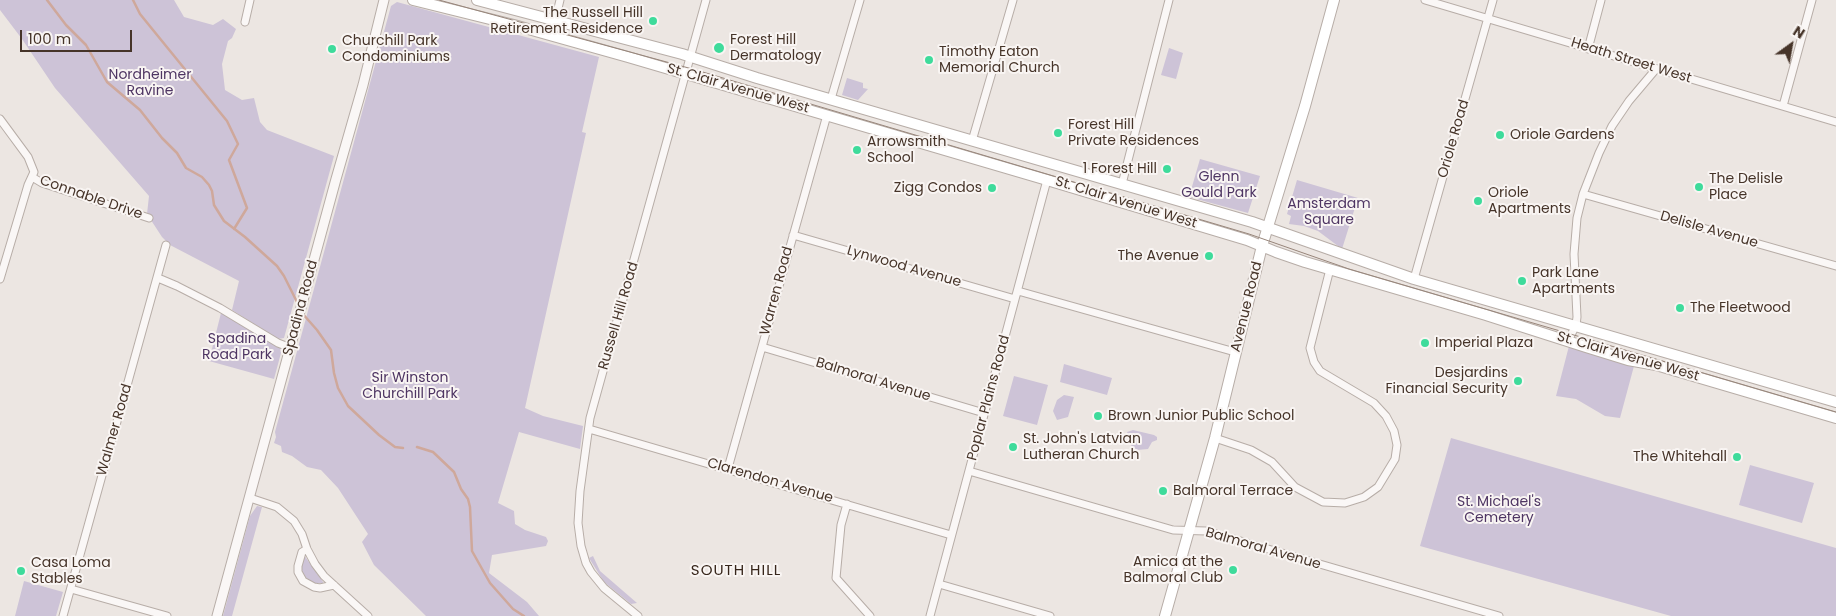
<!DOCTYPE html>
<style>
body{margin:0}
#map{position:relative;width:1836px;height:616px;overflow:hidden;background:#ece6e2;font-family:Poppins,sans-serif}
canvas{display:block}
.north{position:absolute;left:1766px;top:20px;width:50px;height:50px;-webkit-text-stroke:4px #f9f5f3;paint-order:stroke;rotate:32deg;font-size:14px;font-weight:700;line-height:20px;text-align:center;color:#463429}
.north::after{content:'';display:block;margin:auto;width:18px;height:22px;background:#463429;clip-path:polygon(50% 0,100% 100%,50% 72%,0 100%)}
.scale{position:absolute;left:20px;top:30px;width:112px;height:22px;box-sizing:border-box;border:2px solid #463429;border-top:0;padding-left:6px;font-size:15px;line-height:18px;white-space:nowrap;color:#463429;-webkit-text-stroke:4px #f9f5f3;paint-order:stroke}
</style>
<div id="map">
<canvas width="1836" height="616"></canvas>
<div class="north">N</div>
<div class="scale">100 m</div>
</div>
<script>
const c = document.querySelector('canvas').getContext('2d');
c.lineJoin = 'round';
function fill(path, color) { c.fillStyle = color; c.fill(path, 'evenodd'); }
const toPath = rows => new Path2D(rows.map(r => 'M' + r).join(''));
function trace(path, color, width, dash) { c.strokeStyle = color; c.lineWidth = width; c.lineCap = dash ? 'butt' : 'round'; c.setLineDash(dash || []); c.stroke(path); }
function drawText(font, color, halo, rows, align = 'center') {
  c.font = font + ' Poppins,sans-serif'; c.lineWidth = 4; c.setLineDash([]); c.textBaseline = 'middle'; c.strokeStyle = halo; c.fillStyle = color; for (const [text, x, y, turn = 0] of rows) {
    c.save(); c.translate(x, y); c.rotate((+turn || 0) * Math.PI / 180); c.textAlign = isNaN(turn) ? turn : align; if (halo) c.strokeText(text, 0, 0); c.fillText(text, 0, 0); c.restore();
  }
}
fill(toPath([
 [0,0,174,0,184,17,213,25,223,19,236,29,232,38,228,41,222,64,225,90,242,100,254,98,260,122,267,130,334,156,284,338,278,339,232,310,239,281,170,245,162,237,147,214,149,196,55,88,22,39,0,10],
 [397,2,599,57,582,132,586,133,525,408,543,416,583,426,580,449,519,432,498,503,514,511,515,524,525,530,546,537,548,541,546,546,492,555,489,573,527,602,539,616,426,616,374,565,362,542,368,534,338,488,321,470,307,467,292,456,282,452,281,446,274,443,276,437,275,432,391,6],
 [1169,48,1183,53,1176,79,1161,75],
 [847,78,863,83,863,88,868,89,858,100,842,95],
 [1200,159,1260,176,1248,213,1189,197],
 [1297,180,1358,198,1342,249,1318,231,1304,226,1289,224,1291,216,1287,214],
 [221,313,280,348,281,353,274,379,209,361],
 [1569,346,1634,366,1620,418,1605,416,1576,399,1556,396],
 [1064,364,1112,378,1107,395,1060,382],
 [1014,376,1048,385,1037,425,1003,416],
 [1064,395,1074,397,1068,417,1057,420,1053,411,1057,400],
 [1133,430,1154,435,1157,437,1157,440,1152,442,1148,449,1137,450,1127,442,1129,437,1127,432],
 [1451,438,1836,548,1836,616,1671,616,1420,546],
 [1750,465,1814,483,1802,523,1739,505],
 [257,506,262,507,232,616,223,616,250,516],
 [304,555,323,582,323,583,312,583,305,577,301,568],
 [593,556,600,571,637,603,631,604,604,582,589,558],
 [24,581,63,592,56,616,15,616]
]), '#cdc3d7');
trace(toPath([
 [47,0,66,25,86,45,107,82,140,110,162,138,177,153,186,168,202,177,209,185,212,191,214,205,224,221,245,237,277,266,284,276,299,306],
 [133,0,140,14,227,121,238,144,229,160,247,208,234,229],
 [302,313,317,330,331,350,334,373,338,388,348,406,379,435,395,447,403,448],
 [417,447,433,452,454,472,461,489,468,499,470,507,472,551,490,583,513,609,524,616]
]), '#cfa89b', 2.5);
const minor = toPath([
 [1425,0,1836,122],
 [555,21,560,0],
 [245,22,250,0],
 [1588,49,1601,0],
 [831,99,860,0],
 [1783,106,1812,0],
 [0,119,28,157,34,172,28,185,0,279],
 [972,141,1013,0],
 [32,177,42,183,149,218],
 [1122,184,1169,0],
 [1583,194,1836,266],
 [793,235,1015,299],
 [158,278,177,286,220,308,278,343,291,348],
 [1414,279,1493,0],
 [1018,291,1235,352],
 [1568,341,1576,325,1577,317,1574,254,1577,218,1583,194,1599,153,1612,126,1629,101,1656,69],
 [762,347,984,413],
 [589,429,951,535],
 [1215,438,1251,450,1272,462,1295,487,1323,502,1345,503,1364,497,1378,487,1395,459,1397,445,1394,431,1386,416,1374,403,1320,371,1314,362,1310,348,1330,269],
 [728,468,827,115],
 [969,471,1173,530,1206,531,1499,616],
 [250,498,277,507,294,521,302,534,307,549,315,564,324,576,368,616],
 [847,504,841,525,836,578,870,616],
 [307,549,302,552,298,566,298,572,303,581,314,587,320,588,334,585],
 [939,584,1050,616],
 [71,589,167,616],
 [63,616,166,245],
 [638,616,604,588,591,572,586,563,581,546,578,523,580,491,590,418,706,0],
 [930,616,1047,180]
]);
const tertiary = toPath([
 [217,616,336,179,363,85,384,0]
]);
const secondary = toPath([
 [413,0,514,25,628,57,1047,180,1247,240,1276,252,1305,262,1486,315,1586,347,1628,360,1656,365,1836,418],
 [477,0,682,54,757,78,1252,222,1414,279,1836,402],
 [1165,616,1215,438,1262,246,1305,106,1334,0]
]);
trace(minor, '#b7ada7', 9);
trace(tertiary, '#b7ada7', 11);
trace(secondary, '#b7ada7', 12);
trace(minor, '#faf7f6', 7);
trace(tertiary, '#faf7f6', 9);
trace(secondary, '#fff', 10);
trace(toPath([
 [439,0,696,70,1249,234,1349,269,1836,412]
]), '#97857a', 1);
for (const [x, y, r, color] of [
 [653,21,5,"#3edb9b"],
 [719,48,6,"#3edb9b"],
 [332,49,5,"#3edb9b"],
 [929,60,5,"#3edb9b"],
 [1058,133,5,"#3edb9b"],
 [1500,135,5,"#3edb9b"],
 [857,150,5,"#3edb9b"],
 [1167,169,5,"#3edb9b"],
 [1699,187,5,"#3edb9b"],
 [992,188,5,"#3edb9b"],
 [1478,201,5,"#3edb9b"],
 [1209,256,5,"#3edb9b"],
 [1522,281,5,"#3edb9b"],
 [1680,308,5,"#3edb9b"],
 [1425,343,5,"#3edb9b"],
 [1518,381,5,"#3edb9b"],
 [1098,416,5,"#3edb9b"],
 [1013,447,5,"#3edb9b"],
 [1737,457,5,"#3edb9b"],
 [1163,491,5,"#3edb9b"],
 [1233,570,5,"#3edb9b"],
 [21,571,5,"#3edb9b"]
]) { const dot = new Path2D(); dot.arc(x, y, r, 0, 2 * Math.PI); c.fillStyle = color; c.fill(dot); trace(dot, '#f9f5f3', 2); }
drawText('14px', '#463429', '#f9f5f3', [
 ["The Russell Hill",643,13,"right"],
 ["Retirement Residence",643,29,"right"],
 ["Forest Hill",730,40],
 ["Dermatology",730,56],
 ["Churchill Park",342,41],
 ["Condominiums",342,57],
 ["Timothy Eaton",939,52],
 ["Memorial Church",939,68],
 ["Forest Hill",1068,125],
 ["Private Residences",1068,141],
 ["Oriole Gardens",1510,135],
 ["Arrowsmith",867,142],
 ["School",867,158],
 ["1 Forest Hill",1157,169,"right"],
 ["The Delisle",1709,179],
 ["Place",1709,195],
 ["Zigg Condos",982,188,"right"],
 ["Oriole",1488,193],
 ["Apartments",1488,209],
 ["The Avenue",1199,256,"right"],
 ["Park Lane",1532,273],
 ["Apartments",1532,289],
 ["The Fleetwood",1690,308],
 ["Imperial Plaza",1435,343],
 ["Desjardins",1508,373,"right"],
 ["Financial Security",1508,389,"right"],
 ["Brown Junior Public School",1108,416],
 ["St. John's Latvian",1023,439],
 ["Lutheran Church",1023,455],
 ["The Whitehall",1727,457,"right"],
 ["Balmoral Terrace",1173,491],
 ["Amica at the",1223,562,"right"],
 ["Balmoral Club",1223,578,"right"],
 ["Casa Loma",31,563],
 ["Stables",31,579]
], 'left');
drawText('14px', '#463429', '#f9f5f3', [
 ["Heath Street West",1631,61,17],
 ["St. Clair Avenue West",738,89,16],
 ["Oriole Road",1454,139,-74],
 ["Connable Drive",91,198,19],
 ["St. Clair Avenue West",1126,203,17],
 ["Delisle Avenue",1709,230,16],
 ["Lynwood Avenue",904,267,16],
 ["Warren Road",777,291,-75],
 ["Avenue Road",1247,307,-76],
 ["Spadina Road",301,308,-75],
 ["Russell Hill Road",619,316,-74],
 ["St. Clair Avenue West",1628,357,16],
 ["Balmoral Avenue",873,380,17],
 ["Poplar Plains Road",989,398,-75],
 ["Walmer Road",115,430,-74],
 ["Clarendon Avenue",770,481,16],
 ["Balmoral Avenue",1263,549,16]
]);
drawText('14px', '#4e3563', '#f9f5f3', [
 ["Nordheimer",150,75],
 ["Ravine",150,91],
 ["Glenn",1219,177],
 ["Gould Park",1219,193],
 ["Amsterdam",1329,204],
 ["Square",1329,220],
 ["Spadina",237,339],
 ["Road Park",237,355],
 ["Sir Winston",410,378],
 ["Churchill Park",410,394],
 ["St. Michael's",1499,502],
 ["Cemetery",1499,518]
]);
c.letterSpacing = '1px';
drawText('15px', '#37261b', '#f9f5f3', [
 ["SOUTH HILL",736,571]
]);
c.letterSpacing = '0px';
</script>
